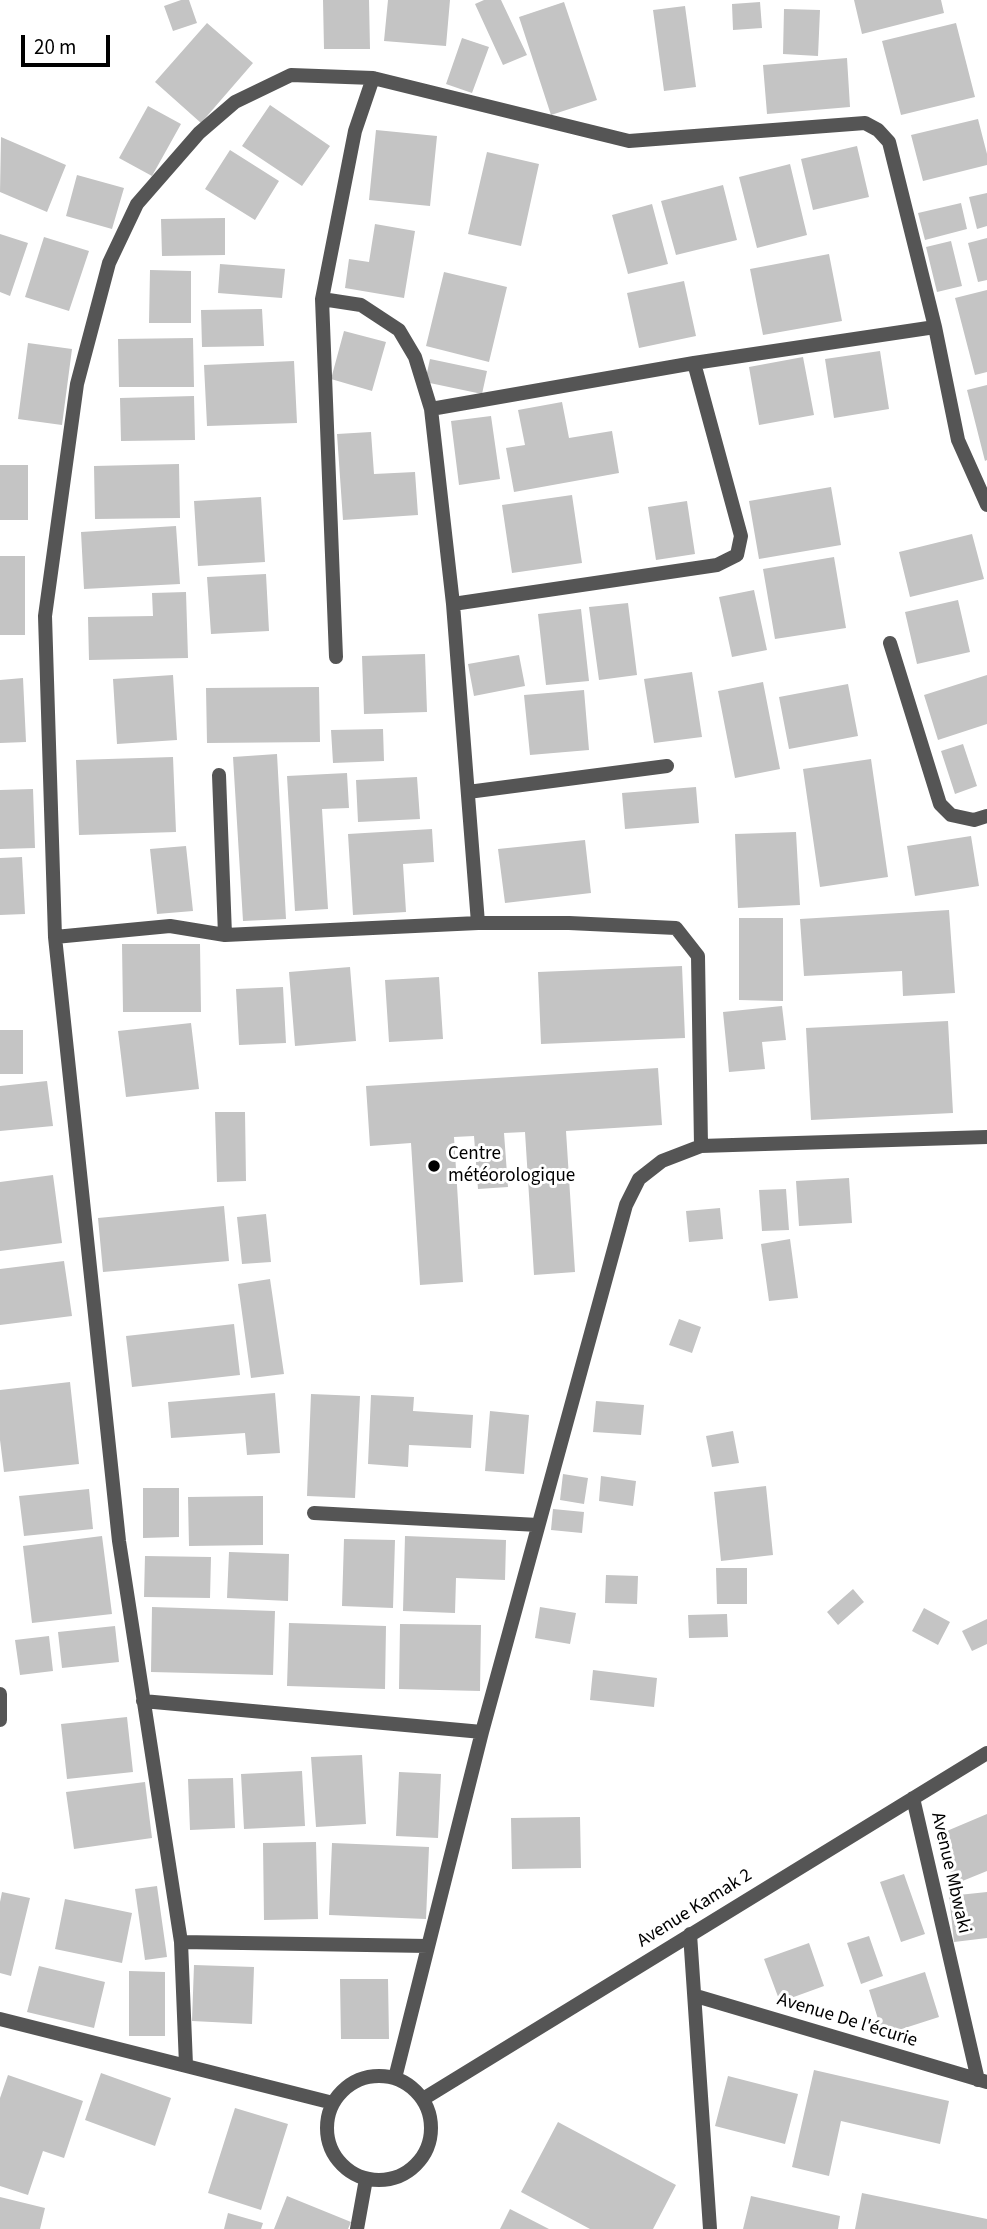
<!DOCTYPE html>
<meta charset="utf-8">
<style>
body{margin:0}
#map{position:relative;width:987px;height:2229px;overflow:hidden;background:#fff;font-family:"Source Sans 3",sans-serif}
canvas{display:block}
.scale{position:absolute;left:21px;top:35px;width:89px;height:32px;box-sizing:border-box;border:4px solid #000;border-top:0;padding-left:9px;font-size:21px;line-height:24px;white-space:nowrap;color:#000;-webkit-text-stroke:5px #fff;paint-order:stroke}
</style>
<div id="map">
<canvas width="987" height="2229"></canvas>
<div class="scale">20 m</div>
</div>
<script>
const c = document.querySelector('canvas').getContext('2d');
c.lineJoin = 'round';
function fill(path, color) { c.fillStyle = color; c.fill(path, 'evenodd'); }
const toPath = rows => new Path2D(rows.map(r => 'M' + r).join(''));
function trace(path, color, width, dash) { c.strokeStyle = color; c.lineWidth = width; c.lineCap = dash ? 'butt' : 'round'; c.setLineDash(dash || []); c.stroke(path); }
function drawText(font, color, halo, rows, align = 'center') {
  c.font = font + ' "Source Sans 3",sans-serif'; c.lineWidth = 6; c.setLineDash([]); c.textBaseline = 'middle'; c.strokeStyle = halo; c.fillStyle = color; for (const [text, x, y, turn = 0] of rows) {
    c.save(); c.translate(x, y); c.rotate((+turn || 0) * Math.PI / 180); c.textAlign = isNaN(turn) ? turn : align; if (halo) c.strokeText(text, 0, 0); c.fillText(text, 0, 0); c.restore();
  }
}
fill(toPath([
 [181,0,189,0,197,23,173,31,164,6],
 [323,0,369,0,370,49,324,49],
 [388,0,450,0,446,46,384,41],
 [484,0,501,0,527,55,503,65,475,4],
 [854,0,941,0,944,13,862,34],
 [564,2,597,100,551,115,519,17],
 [760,2,762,28,733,30,732,4],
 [685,6,696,87,664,91,653,10],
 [784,9,820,10,818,56,783,54],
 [207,23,253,63,201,123,155,82],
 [956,23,975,97,901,115,882,41],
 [462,38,489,47,472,93,446,84],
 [847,58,850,107,767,114,763,65],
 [270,105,330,146,302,186,242,146],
 [148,106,181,124,152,176,119,158],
 [978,119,987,154,987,165,923,181,911,135],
 [376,130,437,136,430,206,369,200],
 [1,137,66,165,47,212,0,192],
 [857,146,869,197,813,210,801,159],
 [230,150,279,181,255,220,205,189],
 [487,152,539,164,521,246,468,234],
 [790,164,807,235,757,248,739,177],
 [77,175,124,188,112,229,66,216],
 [723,185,737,240,676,255,661,201],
 [987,193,987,226,977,229,969,197],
 [961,203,967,229,925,240,918,213],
 [652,204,668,264,628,274,612,215],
 [225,218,225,255,162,256,161,219],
 [375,224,415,231,404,298,345,288,349,259,369,262],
 [0,234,28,243,10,296,0,292],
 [44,237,89,251,69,311,25,297],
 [987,238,987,280,978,282,968,243],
 [951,241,962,286,937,292,926,247],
 [829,254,842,321,763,335,750,269],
 [220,264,285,269,282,298,218,293],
 [150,270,191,271,191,323,149,323],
 [444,272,507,287,489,362,426,346],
 [684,281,696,336,639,348,627,293],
 [987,290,987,372,975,375,955,298],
 [262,309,264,346,202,347,201,310],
 [344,331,386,342,372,391,331,379],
 [193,338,194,387,119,387,118,339],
 [28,343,72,349,62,425,18,419],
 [880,351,889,409,834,418,825,359],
 [803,357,814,415,759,425,749,367],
 [430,359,487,371,482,394,425,382],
 [294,361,297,423,207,426,204,365],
 [987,385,987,460,985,461,967,390],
 [194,396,195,440,121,441,120,398],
 [562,402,569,438,612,431,619,473,514,492,506,448,525,445,518,410],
 [491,416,500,479,459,485,451,421],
 [371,432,374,474,415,472,418,515,343,520,337,434],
 [179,464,180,518,95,519,94,466],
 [0,465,28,465,28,520,0,520],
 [831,487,841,545,759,559,749,501],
 [572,495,582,563,512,573,502,505],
 [261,497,265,562,198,566,194,501],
 [687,501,695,554,656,560,648,507],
 [176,526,180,584,84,589,81,532],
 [972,534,984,579,910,597,899,552],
 [0,556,25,556,25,635,0,635],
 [834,557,846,628,775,639,763,569],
 [266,574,269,631,211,634,207,577],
 [754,590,767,650,732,657,719,597],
 [186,592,188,658,89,660,88,617,153,616,152,593],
 [958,600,970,652,917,664,905,612],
 [628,603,637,675,599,680,589,607],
 [581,609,589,681,546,685,538,614],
 [425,654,427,712,364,714,362,656],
 [519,655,525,686,474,696,468,664],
 [692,672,702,737,654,743,644,679],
 [173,675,177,740,117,744,113,679],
 [987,675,987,724,938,740,924,695],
 [23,678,26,742,0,743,0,680],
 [763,682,780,769,735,778,718,691],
 [848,684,858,736,789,749,779,697],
 [319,687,320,742,207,743,206,688],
 [584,690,589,750,530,755,524,695],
 [383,729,384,761,333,763,331,730],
 [963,744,977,786,955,794,941,751],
 [277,754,286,919,243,921,233,757],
 [173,757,176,832,79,835,76,760],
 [871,759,888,877,820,887,803,769],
 [347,773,349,808,322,809,328,909,295,911,287,776],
 [417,777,420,819,358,822,356,780],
 [696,787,699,823,625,829,622,793],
 [33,789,35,848,0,849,0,790],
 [432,829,434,862,403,864,406,912,353,915,348,834],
 [796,832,800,905,738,908,735,834],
 [971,836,979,886,915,896,907,846],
 [585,840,591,893,505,903,498,849],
 [186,846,193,911,157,914,150,849],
 [22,857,25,914,0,915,0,858],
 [949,910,955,993,903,996,902,971,804,976,800,919],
 [739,918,783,918,783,1001,739,1000],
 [122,944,200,944,201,1012,123,1012],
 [682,966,685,1038,541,1044,538,972],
 [350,967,356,1041,295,1046,289,972],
 [439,977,443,1039,389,1042,385,980],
 [283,987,286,1043,239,1045,236,989],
 [782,1006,786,1040,762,1042,765,1069,729,1072,723,1012],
 [948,1021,953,1113,811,1120,806,1028],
 [191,1023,199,1089,126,1097,118,1031],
 [0,1030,23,1030,23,1074,0,1074],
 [658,1068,662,1125,566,1131,575,1272,534,1275,525,1132,504,1133,508,1187,478,1189,474,1136,454,1137,463,1282,420,1285,411,1143,370,1146,366,1086],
 [47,1081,53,1126,0,1131,0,1086],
 [215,1112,245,1112,246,1181,217,1182],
 [53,1175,62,1243,0,1251,0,1182],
 [849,1178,852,1223,799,1226,796,1181],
 [786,1189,789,1230,762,1231,759,1190],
 [224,1206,229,1261,103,1272,98,1218],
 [720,1208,723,1239,689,1242,686,1211],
 [266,1214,271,1262,242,1264,237,1217],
 [790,1239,798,1298,769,1301,761,1244],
 [64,1261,72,1316,0,1325,0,1269],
 [270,1279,284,1374,251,1378,238,1284],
 [679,1319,701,1327,692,1353,669,1345],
 [234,1324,240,1375,132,1387,126,1336],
 [70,1382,79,1464,4,1472,0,1440,0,1390],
 [275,1393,280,1453,247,1455,245,1433,171,1438,168,1402],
 [311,1394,360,1396,355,1498,307,1496],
 [371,1395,414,1397,413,1411,473,1415,471,1448,409,1445,408,1467,368,1464],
 [596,1401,644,1405,641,1435,593,1432],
 [490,1411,529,1415,524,1474,485,1471],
 [733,1431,739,1463,712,1467,706,1436],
 [563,1474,588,1478,584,1504,560,1500],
 [601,1476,636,1481,633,1506,599,1501],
 [766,1486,773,1555,721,1561,714,1492],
 [143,1488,179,1488,179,1537,143,1538],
 [89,1489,93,1529,24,1536,19,1496],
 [263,1496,263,1545,189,1546,188,1497],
 [553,1509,584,1512,582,1533,551,1530],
 [102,1536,112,1614,32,1623,23,1546],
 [405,1536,506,1540,505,1580,456,1578,455,1613,403,1611],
 [344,1539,395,1540,393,1608,342,1606],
 [229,1552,289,1554,288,1601,227,1598],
 [145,1556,211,1557,210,1598,144,1597],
 [716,1568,747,1568,747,1604,717,1604],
 [606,1575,638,1576,637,1604,605,1603],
 [853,1589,864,1602,838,1625,827,1612],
 [152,1607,275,1611,273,1675,151,1672],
 [540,1607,576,1613,570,1644,535,1638],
 [924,1608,950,1622,938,1645,912,1631],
 [727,1614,728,1637,689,1638,688,1615],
 [987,1619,987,1644,972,1651,962,1631],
 [289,1623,386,1626,385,1689,287,1686],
 [400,1624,481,1625,480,1691,399,1689],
 [115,1626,119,1662,62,1668,58,1632],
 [49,1636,53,1671,20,1675,15,1640],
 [593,1670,657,1678,654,1707,590,1700],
 [127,1717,133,1772,67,1779,61,1724],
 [362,1755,366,1824,316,1827,311,1757],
 [302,1771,305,1826,244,1829,241,1774],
 [399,1772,441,1774,438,1838,396,1836],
 [233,1778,235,1828,190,1830,188,1779],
 [145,1782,152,1838,74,1849,66,1792],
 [987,1814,987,1871,955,1884,935,1836],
 [580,1817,581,1868,512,1869,511,1818],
 [316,1842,318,1919,264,1920,263,1843],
 [332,1843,429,1847,426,1919,329,1915],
 [904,1874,925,1934,901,1942,880,1882],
 [157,1886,167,1957,145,1960,135,1889],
 [2,1892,30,1898,11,1976,0,1973,0,1902],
 [987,1892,987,1938,954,1942,949,1896],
 [65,1899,132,1913,122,1963,55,1949],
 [869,1936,883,1976,861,1984,847,1943],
 [809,1943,824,1986,780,2002,764,1959],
 [194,1965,254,1967,252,2024,192,2021],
 [39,1966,105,1982,94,2028,27,2012],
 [129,1971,165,1972,165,2036,129,2036],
 [925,1972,939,2017,883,2035,869,1990],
 [340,1979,388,1979,389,2039,341,2039],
 [814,2070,949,2101,940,2144,841,2121,829,2176,792,2167],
 [101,2073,171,2098,155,2146,85,2120],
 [8,2075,83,2101,64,2158,43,2151,28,2195,0,2186,0,2098],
 [728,2076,798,2094,785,2144,715,2126],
 [235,2108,288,2124,261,2210,208,2193],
 [558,2122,676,2185,653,2229,590,2229,521,2192],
 [862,2193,987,2219,987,2229,855,2229],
 [287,2196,351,2222,348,2229,274,2229],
 [751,2196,840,2216,838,2229,743,2229],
 [0,2197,45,2208,40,2229,0,2229],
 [510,2209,549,2229,500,2229],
 [228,2213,263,2223,261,2229,224,2229]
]), '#c4c4c4');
trace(toPath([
 [373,78,355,131,322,299,361,305,399,330,415,357,431,409,453,604,478,923],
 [322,299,336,657],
 [694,363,935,327],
 [431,409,694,363,741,536,737,555,717,565,453,604],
 [890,643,940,804,951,815,974,820,987,816],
 [219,775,225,935],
 [468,792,667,766],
 [55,937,170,926,225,935,478,923,569,923,676,928,698,956,701,1146],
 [314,1513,538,1525],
 [0,1694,0,1720],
 [143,1701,482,1732],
 [913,1798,978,2080],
 [690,1934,710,2229],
 [181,1942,428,1946],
 [696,1996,987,2082],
 [0,2019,333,2103],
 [186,2065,181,1942,119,1541,55,937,45,616,77,384,109,263,137,204,199,133,235,102,291,75,373,78,629,141,865,123,878,130,889,142,935,327,958,440,987,505],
 '327 2128a52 52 0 1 1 104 0a52 52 0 1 1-104 0Z',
 [395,2078,482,1732,626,1205,639,1179,662,1161,701,1146,987,1137],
 [423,2099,987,1753],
 [357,2229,366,2179]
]), '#555', 14);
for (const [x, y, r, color] of [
 [434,1166,7,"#000"]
]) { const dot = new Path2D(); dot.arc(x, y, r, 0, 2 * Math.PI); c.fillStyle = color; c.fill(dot); trace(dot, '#fff', 2.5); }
drawText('19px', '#000', '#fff', [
 ["Centre",448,1155],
 ["météorologique",448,1177]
], 'left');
drawText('19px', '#000', '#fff', [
 ["Avenue Mbwaki",950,1873,77],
 ["Avenue Kamak 2",695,1909,-32],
 ["Avenue De l'écurie",847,2021,17]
]);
</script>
